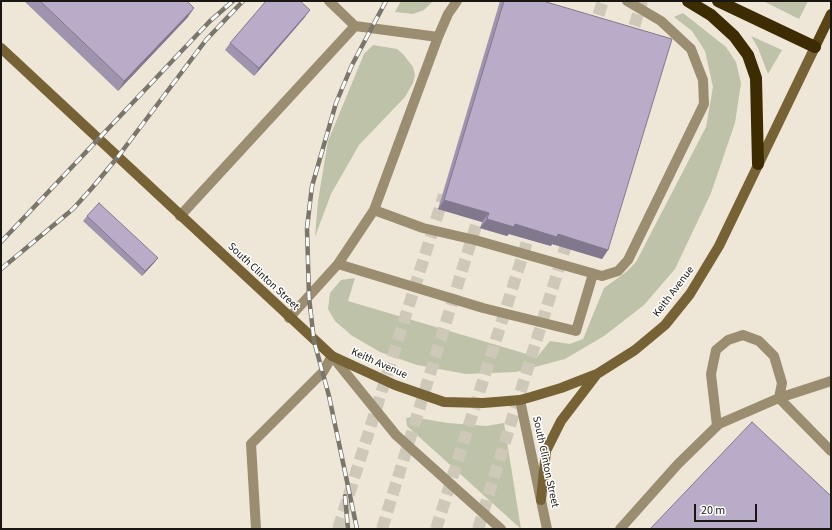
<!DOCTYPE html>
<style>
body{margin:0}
#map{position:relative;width:832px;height:530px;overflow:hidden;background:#eee7d7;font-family:"Source Sans 3",sans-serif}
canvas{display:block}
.frame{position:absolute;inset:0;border:2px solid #1a1712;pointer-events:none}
.scale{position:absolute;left:694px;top:504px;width:63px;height:18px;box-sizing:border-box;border:2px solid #1a1712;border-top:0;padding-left:5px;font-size:12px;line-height:14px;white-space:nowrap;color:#1a1712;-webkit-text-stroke:3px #fff;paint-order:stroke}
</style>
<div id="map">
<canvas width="832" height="530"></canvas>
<div class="frame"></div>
<div class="scale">20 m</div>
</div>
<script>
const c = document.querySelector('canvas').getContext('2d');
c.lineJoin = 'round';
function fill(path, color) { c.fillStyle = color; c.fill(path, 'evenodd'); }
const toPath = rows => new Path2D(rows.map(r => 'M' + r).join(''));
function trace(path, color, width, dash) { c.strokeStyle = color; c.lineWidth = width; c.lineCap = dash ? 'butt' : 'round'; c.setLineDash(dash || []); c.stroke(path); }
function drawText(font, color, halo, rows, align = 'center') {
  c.font = font + ' "Source Sans 3",sans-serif'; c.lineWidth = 3; c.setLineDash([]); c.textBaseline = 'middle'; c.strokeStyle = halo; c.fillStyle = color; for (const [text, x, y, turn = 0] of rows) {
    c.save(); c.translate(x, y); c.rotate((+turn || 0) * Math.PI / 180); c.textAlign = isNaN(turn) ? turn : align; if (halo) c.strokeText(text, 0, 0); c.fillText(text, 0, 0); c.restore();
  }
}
fill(toPath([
 [401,1,433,1,424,10,413,14,395,12],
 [763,1,808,1,799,19],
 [683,13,726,47,736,62,741,83,735,123,711,193,675,269,644,305,604,336,565,359,516,372,466,374,417,365,380,352,351,335,335,321,328,309,330,293,341,280,355,278,348,301,537,357,550,341,570,344,583,339,604,288,626,272,636,262,706,127,713,87,705,51,692,31,674,17],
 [751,36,782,50,768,74,758,48],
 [373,45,397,49,403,54,413,67,415,75,413,83,405,97,359,145,331,194,315,237,318,201,328,141,364,54],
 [412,417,448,423,486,426,504,423,521,529,407,426,406,418]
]), '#bec2a9');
trace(toPath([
 [593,32,603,1],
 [629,43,642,1],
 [338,529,444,195],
 [382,529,482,206],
 [436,529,533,223],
 [478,529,570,232]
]), '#cec8b9', 12, [12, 6]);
trace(toPath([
 [329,1,355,26,438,37,448,14,457,1],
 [374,210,423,228,475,240,602,276,618,271,628,260,704,104,703,80,691,49,661,21,627,1],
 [180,216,355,26],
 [338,264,483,308,576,331,593,274],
 [289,318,338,264,374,210,438,37],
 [717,426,711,374,716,350,728,340,743,335,759,341,774,356,782,383,779,398,831,451],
 [256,529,251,444,323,372,332,356],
 [620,529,678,464,719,424,779,398,831,381]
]), '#9b8d6f', 10);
trace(toPath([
 [332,356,396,435,501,529],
 [520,400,547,529]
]), '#9b8d6f', 10);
trace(toPath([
 [1,48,332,356,395,385,444,402,483,403,520,400,531,397,561,388,597,374,635,350,665,325,690,294,719,246,815,47],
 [541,500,546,451,561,421,597,374]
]), '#766234', 10);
trace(toPath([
 [815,47,831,14]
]), '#584415', 10);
trace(toPath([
 [688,1,711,15,734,36,748,55,756,78,758,164],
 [718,1,815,47]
]), '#3d2c02', 12);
const rail = toPath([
 [1,242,210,21,233,1],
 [1,269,73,209,92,188,117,158,206,40,243,1],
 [345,496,348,529],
 [357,529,329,396,314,341,309,297,307,228,312,186,336,103,352,65,386,1]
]);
trace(rail, '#7b766c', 4.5);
trace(rail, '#fff', 3, [9]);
fill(toPath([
 [24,1,187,1,188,17,118,91],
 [500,1,543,1,608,250,602,259,552,244,551,246,509,234,507,236,480,228,482,222,438,209],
 [305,17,254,76,225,50,230,43],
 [87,216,158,258,154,263,142,276,83,221]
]), '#9f94ad');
fill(toPath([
 [194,8,188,17,118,91,124,81],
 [310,10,305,17,254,76,259,68],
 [444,200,489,213,482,222,438,209],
 [487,219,515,224,558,234,608,250,602,259,552,244,551,246,509,234,507,236,480,228],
 [158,258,154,263,142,276,145,271]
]), '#82788d');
const building = toPath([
 [40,1,187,1,194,8,124,81,40,1],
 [266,1,300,1,310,10,259,68,230,43,266,1],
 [504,1,543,1,672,39,608,250,558,234,557,237,515,224,514,227,487,219,489,213,444,200,504,1],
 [99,203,158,258,145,271,87,216,99,203],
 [752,422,831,496,831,529,650,529,752,422]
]);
fill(building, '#b9acc9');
trace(building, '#82788d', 1);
drawText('11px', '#1a1712', '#fff', [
 ["South Clinton Street",263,277,43],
 ["Keith Avenue",674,292,-53],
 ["Keith Avenue",379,364,24],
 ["South Clinton Street",545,462,78]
]);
</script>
